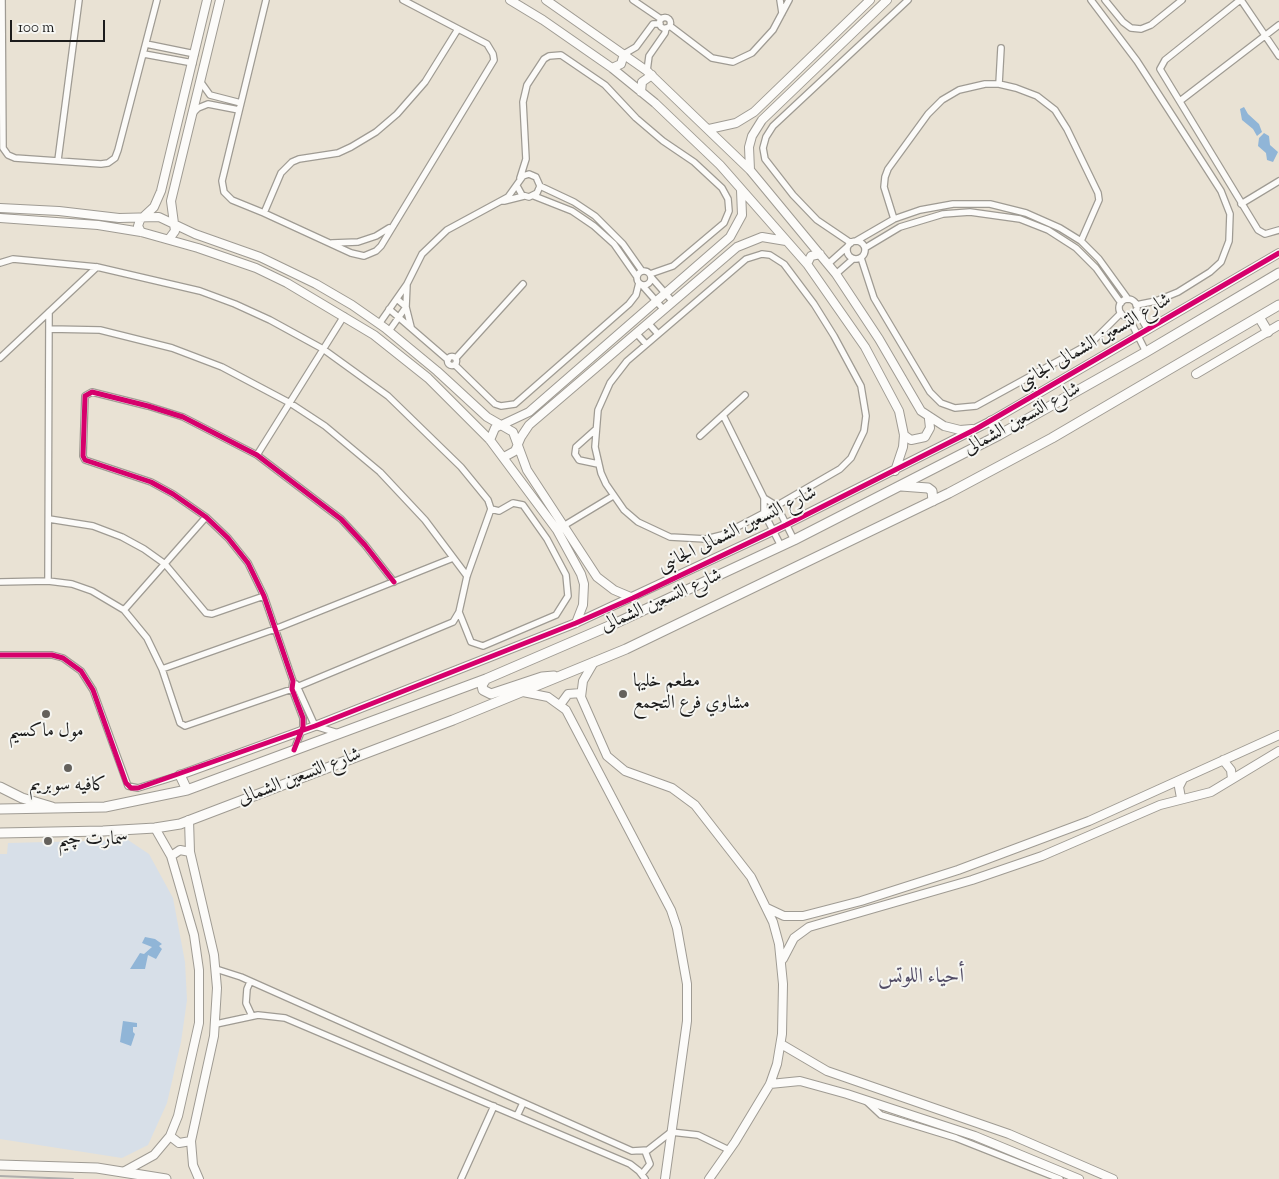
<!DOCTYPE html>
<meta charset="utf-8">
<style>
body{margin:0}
#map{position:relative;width:1279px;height:1179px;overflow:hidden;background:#e9e2d4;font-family:"Sorts Mill Goudy",serif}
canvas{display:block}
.scale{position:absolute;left:10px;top:20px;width:95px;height:22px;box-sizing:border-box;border:2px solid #1c1c1c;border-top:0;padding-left:6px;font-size:15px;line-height:18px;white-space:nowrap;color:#1c1c1c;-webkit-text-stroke:4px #f6f6f2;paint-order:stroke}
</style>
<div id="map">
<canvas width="1279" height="1179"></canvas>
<div class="scale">100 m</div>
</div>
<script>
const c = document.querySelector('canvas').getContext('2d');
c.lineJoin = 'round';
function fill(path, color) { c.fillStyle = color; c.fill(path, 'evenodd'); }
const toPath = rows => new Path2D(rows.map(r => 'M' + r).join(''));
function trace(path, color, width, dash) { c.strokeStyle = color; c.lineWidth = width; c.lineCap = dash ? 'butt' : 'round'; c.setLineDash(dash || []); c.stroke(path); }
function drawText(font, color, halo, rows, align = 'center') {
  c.font = font + ' "Sorts Mill Goudy",Amiri,serif'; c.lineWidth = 4; c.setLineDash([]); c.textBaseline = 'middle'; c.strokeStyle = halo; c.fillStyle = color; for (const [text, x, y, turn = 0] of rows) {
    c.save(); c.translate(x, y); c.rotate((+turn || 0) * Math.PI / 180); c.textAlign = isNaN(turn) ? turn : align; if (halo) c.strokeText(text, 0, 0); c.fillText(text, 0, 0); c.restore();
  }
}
fill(toPath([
 [128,840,149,854,173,898,185,962,187,1000,181,1042,167,1103,148,1145,122,1158,0,1139,0,854,7,854,8,843]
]), '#d7dfe8');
fill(toPath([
 [1244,107,1248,114,1259,124,1262,132,1257,136,1253,129,1242,120,1240,109],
 [1264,133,1269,136,1270,145,1278,152,1273,162,1267,160,1266,153,1258,146,1259,138],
 [145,937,155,939,162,944,159,946,162,949,156,959,148,955,145,969,130,969,140,953,144,954,152,947,142,943],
 [123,1021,137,1023,137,1027,133,1027,133,1032,135,1034,131,1046,120,1042]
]), '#90b5d7');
const street = toPath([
 [2,0,3,148,8,155,15,158,101,164,108,163,115,158,118,150,157,0],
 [266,0,222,181,224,192,232,200,264,213,351,253,364,256,376,251,381,246,494,60,493,54,487,44,403,0],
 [633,0,661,19],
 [780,0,782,13],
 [1091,0,1137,61,1203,163,1221,191,1230,214,1229,241,1221,262,1210,272,1178,292,1156,301,1136,305],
 [1105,0,1123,22,1131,28,1141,29,1151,25,1182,0],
 [1240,0,1165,60,1160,69,1258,230,1265,234,1279,230],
 [1241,0,1279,56],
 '659.5 23a5.5 5.5 0 1 1 11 0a5.5 5.5 0 1 1-11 0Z',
 [670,26,712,58,733,62,752,53,773,30,789,0],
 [146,44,195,54],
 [144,54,193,63],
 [624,54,636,47,653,24,660,24],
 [647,71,649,56,665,33,666,28],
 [200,81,210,95,241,103],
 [999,84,1001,48],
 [1180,101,1279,25],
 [193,113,198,108,208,104,239,110],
 [58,160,79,0],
 [520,178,526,159,523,102,527,85,544,59,549,56,561,55,605,85,636,118,663,141,694,162,722,188,728,199,729,211,724,223,673,266,650,274],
 [540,186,574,202,595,216,623,244,642,271],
 [534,196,572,211,594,226,614,244,637,277],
 [504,201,524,196],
 [1241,204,1279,181],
 [264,213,281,173,292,162,299,159,338,153,351,147,376,132,397,114,425,82,458,29],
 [894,219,884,187,885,177,888,169,928,114,942,100,959,90,985,84,999,84,1016,88,1037,96,1055,110,1067,129,1098,193,1099,200,1081,241],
 '847 250a9 9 0 1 1 18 0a9 9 0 1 1-18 0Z',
 [856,241,894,219,920,210,953,204,990,204,1026,213,1060,228,1081,241,1099,259,1128,299],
 [332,243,358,242,376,236,389,228],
 [851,243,817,220,793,195,765,159,763,148,766,137,773,126,908,0],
 [865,248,900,227,943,214,970,212,1020,219,1048,230,1076,248,1096,268,1121,303],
 [762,254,770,255,784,264,814,304,834,336,861,386,866,416,864,431,851,458,840,469,764,513,722,535,706,539,670,537,638,522,624,510,606,484,601,473,595,447,598,410,610,383,627,361,746,259,762,254],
 [861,258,874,298,930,392,941,403,955,408,976,406,1080,349,1095,339,1121,313],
 [0,263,13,259,97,267,200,291,235,304,270,320,323,349,388,396,461,467,488,500,491,509,467,576,459,612,453,622,292,689,185,726,180,723,162,669,147,638,124,610,92,591,72,584,48,581,0,582],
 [828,264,847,247],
 '637 278a7 7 0 1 1 14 0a7 7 0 1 1-14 0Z',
 [836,274,853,259],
 [651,277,673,302],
 [642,285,664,310],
 '1119 308a9 9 0 1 1 18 0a9 9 0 1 1-18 0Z',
 [389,309,448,360],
 [1136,310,1148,330],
 [1128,316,1146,352],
 [379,324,407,284],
 [649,324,658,334],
 [411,327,406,307,407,284,422,254,447,230,508,197,523,176,529,174,536,177,540,186,537,193,529,197,522,195,517,186],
 [49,329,100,330,172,348,222,367,290,403,325,426,380,472,425,520,467,576],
 [389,331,406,307,397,299],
 [637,334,646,344],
 '447.5 361a4.5 4.5 0 1 1 9 0a4.5 4.5 0 1 1-9 0Z',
 [0,358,97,267],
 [456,358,523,284],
 [455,365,495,404,501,406,515,404,629,304,636,295,639,283],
 [723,415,764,498,764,513,781,546],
 [595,430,576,447,575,454,579,460,598,464],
 [700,436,745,395],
 [257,455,344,316],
 [764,498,777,506,794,540],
 [49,519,93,526,122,537,144,549,165,564,206,613,212,614,264,596],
 [565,525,613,496],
 [48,581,49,312],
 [124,610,206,517],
 [459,612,471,642,483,646,556,615,568,596,566,575,547,539,523,505,513,503,499,511,491,509],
 [0,655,52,655,63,658,81,671,93,690,128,786,138,788,180,775],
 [162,669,275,629,453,558],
 [296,684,315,726,338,733],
 [294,750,303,727,303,718,292,689,293,681,264,596,248,563,228,538,206,517,173,494,151,482,85,460,83,456,85,396,92,392,148,406,183,417,257,455,341,519,365,545,394,582],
 [216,969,241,977,632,1151,648,1150,671,1132,698,1135,729,1150],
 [250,982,247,989,246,1003,252,1016],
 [216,1024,258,1015,285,1018,630,1164,639,1171,645,1179],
 [865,1100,881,1115,956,1138,1060,1179],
 [517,1116,523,1103],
 [642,1174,650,1164,645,1151],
 [461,1179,494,1106]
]);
const secondary = toPath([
 [510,0,543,20,612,68,655,103,720,165,807,264,865,347,899,411,904,435,903,447,895,471],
 [546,0,647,71,750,170,836,274,879,339,921,411,944,426,960,430,972,429],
 [612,68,621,64,624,54],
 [641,92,642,82,652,75],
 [709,129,736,123,754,112,870,0],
 [750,170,749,147,752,136,762,120,887,0],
 [0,208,59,211,119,218,159,217,195,234,260,257,316,284,352,305,385,328,437,371,487,417,513,432,527,470,597,577,614,590,633,598],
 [0,218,98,225,141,232,198,248,256,268,287,283,374,335,428,378,490,440,557,530,581,574,584,584,583,605,576,623],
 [141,232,138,226,140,220,154,207,161,191,207,0],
 [169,239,175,231,171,201,220,0],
 [807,264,811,256,820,254],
 [1196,374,1279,325],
 [904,435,911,440,925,437,930,428,929,419],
 [490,440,495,428,529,412,730,237,742,215,741,190],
 [504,457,515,451,521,437,529,425,737,247,762,237,786,241],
 [594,662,583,681,581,697,607,756,625,771,672,788,695,805,751,877,773,922,779,944,783,984,782,1034,777,1064,770,1084,735,1142,709,1179],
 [523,692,548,697,566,710,671,910,677,928,687,984,687,1021,665,1179],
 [560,705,568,694,581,693],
 [1223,760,1231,770,1232,779],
 [180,775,315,726,576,623,773,531,991,421,1279,253],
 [1181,798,1179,787,1183,779],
 [189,820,190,852,214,955,217,988,214,1036,191,1141,193,1165,199,1179],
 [171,856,180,850,190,852],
 [767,908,784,916,803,916,861,901,958,870,1089,821,1279,735],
 [783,959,794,938,809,927,972,880,1042,856,1160,805,1211,792,1279,751],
 [781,1044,827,1071,1009,1134,1113,1179],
 [770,1084,800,1081,847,1094,975,1136,1079,1179],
 [170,1136,179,1143,191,1141],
 [125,1171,154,1155,170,1136,178,1116,199,1023,199,970,194,935,171,856,155,828]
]);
const primary = toPath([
 [1259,317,1268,332],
 [991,421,999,435],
 [901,486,928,488,932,491,933,501],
 [486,679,482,685,483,690,491,694,542,677,554,676],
 [180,775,187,790],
 [0,787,22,798,52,807],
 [0,809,105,807,187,790,486,679,616,623,794,540,999,435,1146,352,1279,273],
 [0,833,103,831,155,828,180,824,453,720,626,649,949,493,1052,438,1279,305],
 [0,1165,97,1168,166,1179]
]);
trace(street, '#9f9b93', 8);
trace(secondary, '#9f9b93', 10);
trace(primary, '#9f9b93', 11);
trace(street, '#fcfbf9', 5.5);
trace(secondary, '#fcfbf9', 8);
trace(primary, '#fcfbf9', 9);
trace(toPath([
 [0,1176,73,1179]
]), '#aeadab', 2);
trace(toPath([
 [0,655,52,655,63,658,81,671,93,690,126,783,131,788,138,788,315,726,576,623,633,598,786,525,976,429,1279,253],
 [294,750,303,727,303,718,292,689,293,681,264,596,248,563,228,538,206,517,173,494,151,482,85,460,83,456,85,396,92,392,148,406,183,417,257,455,341,519,365,545,394,582]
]), '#d6006c', 5);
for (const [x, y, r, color] of [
 [623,694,5,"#64615c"],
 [46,714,5,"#64615c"],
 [68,768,5,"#64615c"],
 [48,841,5,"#64615c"]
]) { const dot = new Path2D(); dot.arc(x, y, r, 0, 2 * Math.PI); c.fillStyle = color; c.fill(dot); trace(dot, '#f6f6f2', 2); }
drawText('19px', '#1c1c1c', '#f6f6f2', [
 ["شارع التسعين الشمالى الجانبى",1095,343,-30],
 ["شارع التسعين الشمالى",1023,420,-29],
 ["شارع التسعين الشمالى الجانبى",738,531,-26],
 ["شارع التسعين الشمالى",662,602,-24],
 ["شارع التسعين الشمالى",300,778,-21]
]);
drawText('19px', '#1c1c1c', '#f6f6f2', [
 ["مطعم خليها",633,683],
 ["مشاوي فرع التجمع",633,705],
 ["مول ماكسيم",46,733,"center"],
 ["كافيه سوبريم",68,787,"center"],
 ["سمارت چيم",58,841]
], 'left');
drawText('21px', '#534d66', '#f6f6f2', [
 ["أحياء اللوتس",921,978]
]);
</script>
